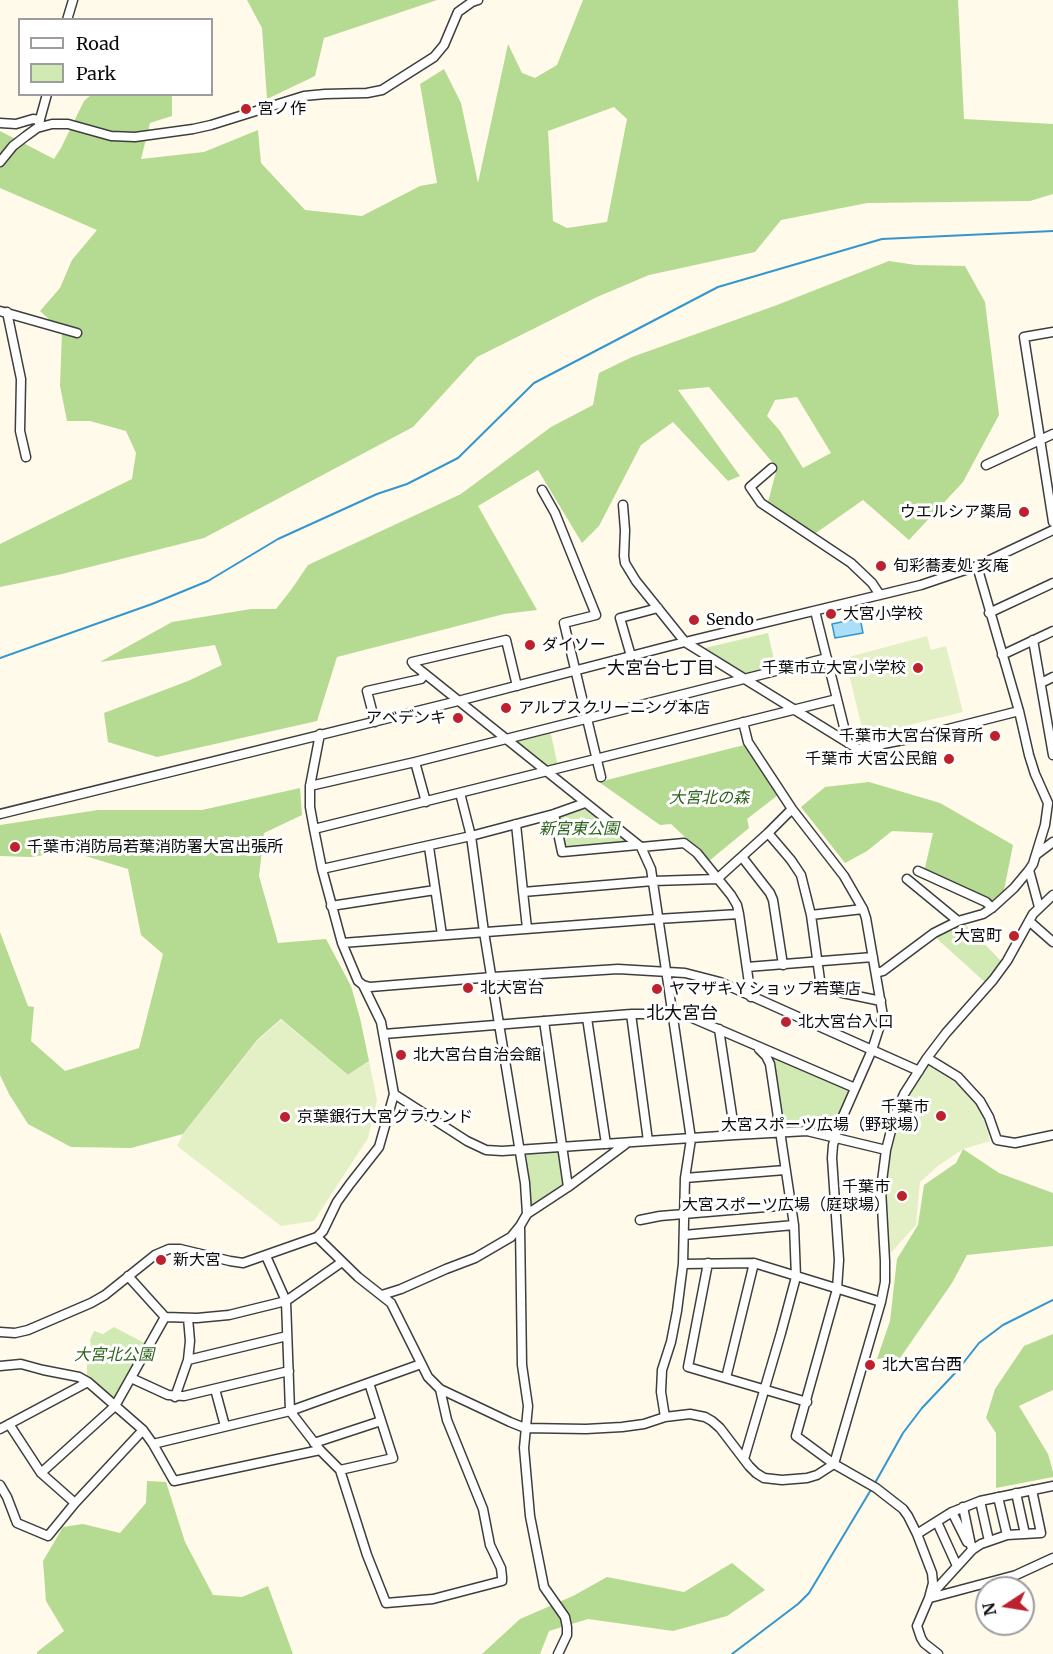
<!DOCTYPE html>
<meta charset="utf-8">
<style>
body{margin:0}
#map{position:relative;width:1053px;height:1654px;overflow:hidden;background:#fffaea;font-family:Merriweather,serif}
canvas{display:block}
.legend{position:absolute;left:18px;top:18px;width:195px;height:78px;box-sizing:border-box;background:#fff;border:2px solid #9d9d9d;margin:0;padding:8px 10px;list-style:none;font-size:18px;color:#0b0b0b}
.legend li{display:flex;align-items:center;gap:12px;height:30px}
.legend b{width:30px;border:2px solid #9d9d9d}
.north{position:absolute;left:975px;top:1576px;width:60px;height:60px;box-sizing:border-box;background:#fff;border:2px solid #9d9d9d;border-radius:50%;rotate:258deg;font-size:16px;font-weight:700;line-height:24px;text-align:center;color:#0b0b0b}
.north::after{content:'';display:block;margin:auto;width:21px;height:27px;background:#bd212e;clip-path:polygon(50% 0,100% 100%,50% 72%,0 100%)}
</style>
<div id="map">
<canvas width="1053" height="1654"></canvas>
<ul class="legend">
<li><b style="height:8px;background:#fff"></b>Road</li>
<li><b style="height:16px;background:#d1e9b3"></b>Park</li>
</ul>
<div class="north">N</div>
</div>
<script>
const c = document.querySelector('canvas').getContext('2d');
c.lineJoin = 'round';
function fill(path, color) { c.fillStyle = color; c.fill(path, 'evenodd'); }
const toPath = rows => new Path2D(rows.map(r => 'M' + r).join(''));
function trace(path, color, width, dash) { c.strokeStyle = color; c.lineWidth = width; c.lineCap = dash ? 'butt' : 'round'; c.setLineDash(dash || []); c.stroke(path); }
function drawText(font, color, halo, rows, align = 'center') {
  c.font = font + ' Merriweather,"Noto Sans JP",serif'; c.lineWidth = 6; c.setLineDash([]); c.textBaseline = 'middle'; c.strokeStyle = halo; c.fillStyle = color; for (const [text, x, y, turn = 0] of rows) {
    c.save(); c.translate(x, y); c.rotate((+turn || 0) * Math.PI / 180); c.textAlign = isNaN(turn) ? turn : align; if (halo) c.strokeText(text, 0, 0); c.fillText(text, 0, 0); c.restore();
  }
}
fill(toPath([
 [768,633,776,669,747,676,705,648],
 [550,730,558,766,548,769,515,742,516,738],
 [585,808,628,841,627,844,564,849,558,818,560,815],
 [963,922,1003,963,987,984,934,936],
 [773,1055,848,1089,849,1091,833,1130,830,1131,806,1128,784,1128,782,1126,770,1056],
 [558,1151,561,1154,566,1185,528,1212,523,1154],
 [114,1327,146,1344,118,1395,111,1397,87,1377,87,1357,92,1351,90,1340,94,1331,103,1334]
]), '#d1e9b3');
fill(toPath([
 [247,0,437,0,324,38,315,76,267,99,262,28],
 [583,0,958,0,964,119,1053,124,1053,194,1030,201,867,203,781,220,755,252,649,275,597,297,477,357,413,427,204,538,62,574,0,587,0,544,132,479,136,453,126,431,90,421,67,421,60,386,62,331,40,311,60,288,72,260,97,230,0,188,0,131,54,159,61,148,84,101,91,95,172,95,172,116,150,123,141,159,204,152,258,130,261,163,305,210,362,216,420,186,437,183,420,84,444,69,461,103,478,183,508,44,522,73,535,78,557,65],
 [614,107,627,119,607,222,567,228,553,221,548,131],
 [889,261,916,265,965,266,985,302,999,415,963,482,909,540,863,500,813,535,767,506,777,468,709,387,678,390,740,476,728,481,673,422,641,445,599,526,582,543,538,470,478,506,537,610,504,614,337,657,317,721,157,757,108,742,104,713,188,681,222,665,215,645,100,662,172,622,251,609,276,609,291,590,308,565,461,494,551,427,593,405,599,373,632,357,777,305],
 [797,397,831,453,803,468,780,431,767,416,775,400],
 [744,745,778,795,747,819,749,828,709,861,698,849,671,824,660,825,599,782],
 [869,782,940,803,1013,845,1004,890,988,904,924,872,933,833,892,831,867,851,845,863,801,807,825,787],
 [300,788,302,815,264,833,259,876,278,943,326,939,351,986,360,1018,369,1061,348,1075,281,1019,258,1039,183,1134,131,1148,71,1147,28,1124,9,1094,0,1075,0,932,28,1006,34,1007,31,1041,65,1071,139,1048,163,954,141,935,128,869,69,851,31,857,0,856,0,825,98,810,202,810],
 [963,1149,999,1173,1053,1193,1053,1246,967,1255,952,1283,900,1358,877,1359,890,1321,897,1259,918,1225,924,1185,956,1163],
 [1053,1334,1053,1390,1019,1406,1048,1454,1053,1472,1053,1477,996,1488,996,1433,986,1418,995,1389,1024,1346],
 [147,1481,166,1482,185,1542,213,1595,242,1597,268,1586,293,1654,37,1654,37,1652,64,1631,46,1601,43,1561,63,1527,83,1524,120,1533,146,1503],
 [732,1563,765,1590,727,1616,673,1631,588,1619,549,1631,540,1654,482,1654,520,1619,573,1596,607,1577,684,1592]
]), '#b5da92');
fill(toPath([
 [927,636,931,650,946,646,963,712,864,736,845,658],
 [281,1020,348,1075,369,1061,377,1100,368,1138,314,1221,281,1226,177,1146,183,1134,258,1040],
 [928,1065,953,1081,977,1103,985,1122,990,1141,963,1149,938,1166,920,1182,916,1225,888,1256,884,1209,886,1171,901,1109,906,1099]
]), '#e3f0c5');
const water = toPath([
 [860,618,863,633,835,638,832,624,860,618]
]);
fill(water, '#addef7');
trace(water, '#3396cf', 1.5);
trace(toPath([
 [0,658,152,604,208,581,278,539,377,494,407,484,458,458,534,383,718,287,882,239,1053,231],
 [875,1483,903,1433,922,1408,957,1371,979,1343,1003,1325,1053,1300],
 [732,1654,798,1604,809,1593,872,1488]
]), '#3396cf', 2);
const minor = toPath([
 [67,20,73,0],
 [0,123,16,124,33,119,40,120],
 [39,123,47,94],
 [0,162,13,146,26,136,37,128,52,124,68,124,111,136,135,137,193,129,211,125,304,96,325,94,367,93,382,90,434,57,444,45,458,12,472,2,478,0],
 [0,311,77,333],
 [7,312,21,379,20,431,26,457],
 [1053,332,1024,337,1053,522],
 [986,465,1053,434],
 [772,468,750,487,761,503,851,563,872,583,880,595],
 [542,490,555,513,596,615,564,623,601,777],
 [623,505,625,530,624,556,625,563,636,581,685,642,858,749,913,738,1019,711],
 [815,611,848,743],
 [989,613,1053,583],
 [1033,640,1053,755],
 [1002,655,1053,631],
 [631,656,620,618,658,608],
 [1041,683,1053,677],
 [517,686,506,640,412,662,414,665,641,847,651,869,691,1139,685,1178,683,1264,677,1311,671,1342,662,1370,661,1392,665,1417],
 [375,722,367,691,421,679,425,674],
 [743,722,748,742,792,809],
 [415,762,426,802],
 [310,786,415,762,827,658],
 [460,793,471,836,484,932,525,1183,527,1214,520,1226,522,1365,528,1406,524,1448,530,1516,544,1587,565,1617,567,1627,567,1635,558,1654],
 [0,814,458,701,685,642,921,585,977,566,1053,530],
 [554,814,562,852,638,845],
 [516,824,523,892,653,881,717,879,768,833,792,809,844,876,863,909,866,918,883,1016,872,1050,839,1125,833,1145,832,1158,839,1260,837,1289,796,1436,834,1464,876,1488,903,1509,908,1516,917,1534,932,1573,933,1583,929,1598,917,1626,921,1638,924,1643,938,1654],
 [314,829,837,699],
 [768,833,791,860,801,875,811,915,820,980,825,987,833,991,881,1001],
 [429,847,442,935],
 [641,847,684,843,697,853,731,895,737,905,739,914,751,997],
 [1037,854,1053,842],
 [742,857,770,893,773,900,783,965],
 [322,869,471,836,554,814,585,803],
 [1029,870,1039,907],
 [918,871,986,902,992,908],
 [907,879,958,921],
 [523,892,527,928],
 [331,906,435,890],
 [811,915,863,909],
 [1029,921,1053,942],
 [342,943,657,919,739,914],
 [747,967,873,957],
 [876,973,883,971,934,933,958,921,983,914,992,908,1014,888,1029,870,1033,864,1045,825,1048,803,1035,774,1029,755,1019,711,977,566],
 [363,985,370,987,493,977,618,969,685,973,720,982,919,1071],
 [631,1014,648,1141],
 [587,1018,606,1144],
 [544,1021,568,1187],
 [719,1029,735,1135],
 [384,1034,631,1014,653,1014,690,1017,855,1088],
 [927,1058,958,1077,980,1101,989,1117,997,1140,1015,1143,1053,1135],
 [394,1094,467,1141,486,1150,502,1151,735,1135,807,1131,886,1150],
 [685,1178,785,1170],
 [527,1214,568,1187,627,1143],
 [640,1220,660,1216,790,1205],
 [684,1235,794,1225],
 [317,1237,358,1277,391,1303,428,1377,440,1389,510,1422,525,1428,586,1429,622,1427,644,1424,665,1417,690,1414,705,1417,712,1421,720,1428,749,1466,756,1473,764,1478,782,1480,807,1478,817,1475,834,1464,881,1302,885,1282,885,1261,881,1189,886,1150,895,1115,904,1094,927,1058,946,1033,993,980,1007,961,1033,914,1053,895],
 [266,1256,286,1301,290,1411,320,1450],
 [708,1263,688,1367,807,1402],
 [683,1264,754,1263,881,1302],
 [128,1276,165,1317,197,1318,229,1315,286,1301,342,1262],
 [382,1295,401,1289,446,1269,475,1258,511,1237,520,1226],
 [0,1332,15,1333,28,1330,91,1303,105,1295,155,1255,169,1249,180,1249,230,1261,243,1263,317,1237,323,1231,337,1202,350,1184,379,1147,394,1094,381,1022,363,985,358,981,342,943,322,869,314,829,310,807,310,786,320,734],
 [188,1360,287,1336],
 [0,1366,21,1364,43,1370,79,1377,88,1382],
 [131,1378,168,1395,184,1396,289,1371],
 [726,1378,754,1263],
 [215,1389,225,1426],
 [175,1397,188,1360,190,1341,188,1318],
 [9,1424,41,1473,75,1503],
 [0,1429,88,1382,143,1430,153,1444,174,1481,320,1450,340,1470,367,1555,386,1603,433,1599,502,1581,502,1577,501,1568,490,1545,483,1509,447,1420,440,1389],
 [314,1443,381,1421],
 [153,1444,290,1411,421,1364],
 [744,1459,781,1333,796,1277,794,1225,770,1064,766,1056,759,1049],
 [340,1470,393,1458,369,1383],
 [41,1473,115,1406,165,1317],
 [0,1485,7,1497,17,1523,48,1536,75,1503,143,1430],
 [1016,1493,1025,1534],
 [998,1497,1007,1535],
 [980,1501,989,1541],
 [963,1507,972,1550],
 [952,1512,967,1542],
 [937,1522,957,1566],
 [917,1534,952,1512,980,1501,1053,1486],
 [931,1595,972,1550,981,1544,1007,1535,1041,1533,1032,1490],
 [930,1598,1016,1575,1053,1558]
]);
trace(minor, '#3e3e3e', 11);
trace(minor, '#fff', 8);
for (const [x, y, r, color] of [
 [246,109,6,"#bd212e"],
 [1024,512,6,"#bd212e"],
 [881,566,6,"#bd212e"],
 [831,614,6,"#bd212e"],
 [694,620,6,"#bd212e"],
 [530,645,6,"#bd212e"],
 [918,668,6,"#bd212e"],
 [506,708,6,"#bd212e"],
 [458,718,6,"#bd212e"],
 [995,736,6,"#bd212e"],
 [949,759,6,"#bd212e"],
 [15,847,6,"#bd212e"],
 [1014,936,6,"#bd212e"],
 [468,988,6,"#bd212e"],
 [657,989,6,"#bd212e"],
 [786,1022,6,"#bd212e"],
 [401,1055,6,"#bd212e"],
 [941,1116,6,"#bd212e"],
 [285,1117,6,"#bd212e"],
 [902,1196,6,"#bd212e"],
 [161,1260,6,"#bd212e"],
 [870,1365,6,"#bd212e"]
]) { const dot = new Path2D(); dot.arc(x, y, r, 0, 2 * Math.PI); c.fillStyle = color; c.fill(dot); trace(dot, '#fff', 2); }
drawText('16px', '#0b0b0b', '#fff', [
 ["宮ノ作",258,109],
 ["ウエルシア薬局",1012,512,"right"],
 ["旬彩蕎麦処 亥庵",893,566],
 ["大宮小学校",843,614],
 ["Sendo",706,620],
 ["ダイソー",542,645],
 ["千葉市立大宮小学校",906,668,"right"],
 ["アルプスクリーニング本店",518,708],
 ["アベデンキ",446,718,"right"],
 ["千葉市大宮台保育所",983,736,"right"],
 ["千葉市 大宮公民館",937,759,"right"],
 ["千葉市消防局若葉消防署大宮出張所",27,847],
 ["大宮町",1002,936,"right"],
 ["北大宮台",480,988],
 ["ヤマザキＹショップ若葉店",669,989],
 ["北大宮台入口",798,1022],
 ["北大宮台自治会館",413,1055],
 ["千葉市",929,1107,"right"],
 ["大宮スポーツ広場（野球場）",929,1125,"right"],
 ["京葉銀行大宮グラウンド",297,1117],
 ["千葉市",890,1187,"right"],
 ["大宮スポーツ広場（庭球場）",890,1205,"right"],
 ["新大宮",173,1260],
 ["北大宮台西",882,1365]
], 'left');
drawText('italic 16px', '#2d631b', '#fff', [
 ["大宮北の森",709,798],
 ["新宮東公園",579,829],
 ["大宮北公園",114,1355]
]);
drawText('18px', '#0b0b0b', '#fff', [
 ["大宮台七丁目",661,669],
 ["北大宮台",682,1014]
]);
</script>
